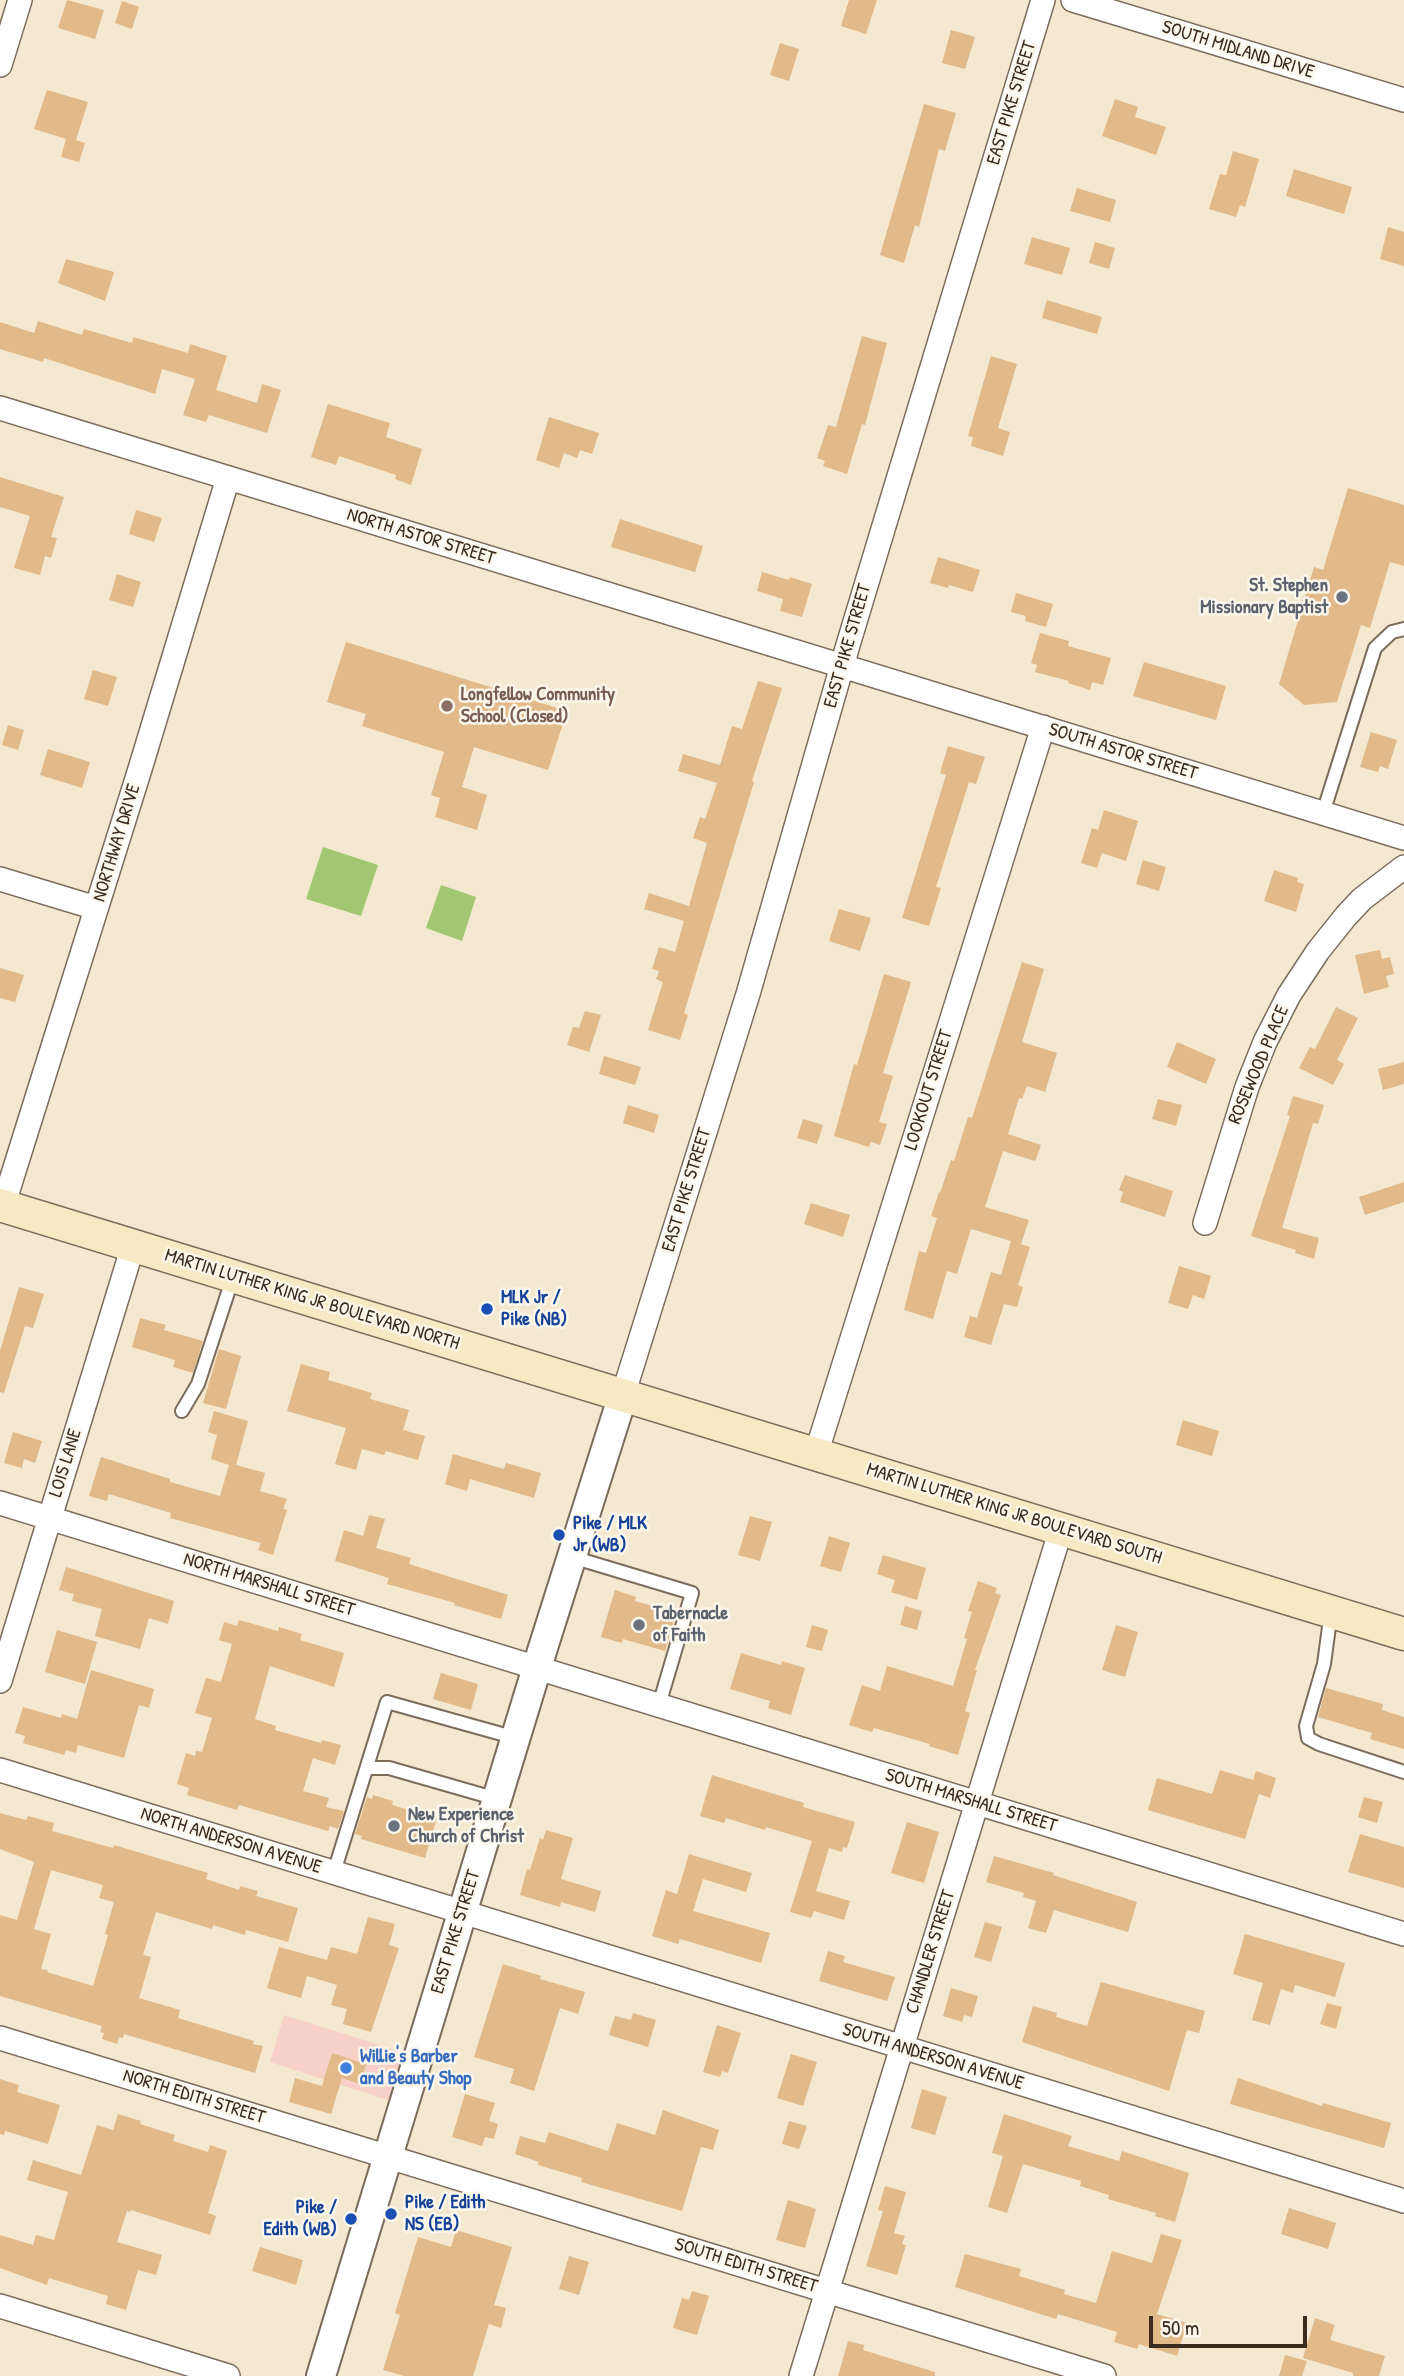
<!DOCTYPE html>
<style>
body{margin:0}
#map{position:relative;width:1404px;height:2376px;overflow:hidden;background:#f4e8d0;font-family:"Patrick Hand",sans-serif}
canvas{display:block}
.scale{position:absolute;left:1149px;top:2316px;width:158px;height:32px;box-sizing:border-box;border:4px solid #3b2a1e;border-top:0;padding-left:9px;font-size:21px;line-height:24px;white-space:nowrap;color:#3b2a1e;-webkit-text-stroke:5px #fbf7ec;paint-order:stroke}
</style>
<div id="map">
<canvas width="1404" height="2376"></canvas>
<div class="scale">50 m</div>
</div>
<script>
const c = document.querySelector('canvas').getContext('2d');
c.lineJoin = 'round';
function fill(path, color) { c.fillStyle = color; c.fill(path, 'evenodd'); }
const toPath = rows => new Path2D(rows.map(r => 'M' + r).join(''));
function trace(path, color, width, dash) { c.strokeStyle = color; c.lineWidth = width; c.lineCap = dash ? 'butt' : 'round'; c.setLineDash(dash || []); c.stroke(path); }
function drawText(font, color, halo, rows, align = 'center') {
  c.font = font + ' "Patrick Hand",sans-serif'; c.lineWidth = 5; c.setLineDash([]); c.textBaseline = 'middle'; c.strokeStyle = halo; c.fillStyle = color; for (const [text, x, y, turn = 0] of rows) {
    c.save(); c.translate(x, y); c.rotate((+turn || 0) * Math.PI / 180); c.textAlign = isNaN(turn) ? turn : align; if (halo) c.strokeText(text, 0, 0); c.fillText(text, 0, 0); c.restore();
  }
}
fill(toPath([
 [284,2015,405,2053,391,2101,270,2062]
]), '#f7d1c8');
fill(toPath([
 [323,847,378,865,361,916,306,899],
 [441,885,476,897,462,941,426,928]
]), '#a1c772');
fill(toPath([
 [67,0,104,10,95,39,58,28],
 [849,0,877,0,866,34,841,26],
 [122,1,139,7,132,29,115,23],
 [951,30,975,37,965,69,942,63],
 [780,43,799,49,789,81,770,75],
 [47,90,88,102,76,140,85,143,79,162,61,157,66,139,34,129],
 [1115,99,1138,107,1135,117,1166,127,1156,155,1102,136],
 [924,104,956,113,945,151,939,149,919,227,915,225,904,263,880,255],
 [1233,151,1259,159,1245,207,1240,205,1236,217,1209,209,1220,174,1226,175],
 [1294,169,1352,187,1344,214,1286,196],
 [1077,188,1116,200,1110,222,1070,211],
 [1388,227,1404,232,1404,266,1380,259],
 [1032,237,1070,248,1062,275,1024,264],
 [1095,242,1115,248,1109,269,1089,263],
 [66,259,114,272,105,301,58,283],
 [1047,300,1102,317,1097,334,1042,318],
 [38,321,82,335,84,329,132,343,133,337,188,353,190,344,227,356,216,390,257,403,262,384,281,390,267,433,209,415,206,422,183,415,195,379,162,369,155,394,44,358,43,362,0,349,0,322,34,333],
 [862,336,887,343,865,425,862,424,847,474,823,466,825,461,817,458,828,425,836,427],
 [991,356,1017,364,998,428,1010,432,1003,456,971,446,973,437,968,436],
 [328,404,390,423,386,437,422,449,411,485,395,479,396,475,339,456,336,465,311,457],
 [549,417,599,433,592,454,580,450,577,458,564,453,559,468,536,460],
 [0,477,64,497,51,537,57,538,51,558,45,556,40,575,14,568,30,516,0,507],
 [1348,488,1404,505,1404,566,1390,562,1370,628,1361,625,1337,702,1304,705,1279,684,1314,567,1323,570],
 [136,510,162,518,154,542,129,534],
 [620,519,703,546,695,572,611,547],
 [938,557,980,570,973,592,949,585,948,588,930,583],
 [762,572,789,580,790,577,812,584,802,617,780,611,783,599,757,591],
 [117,574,141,582,133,607,109,600],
 [1016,593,1053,604,1046,627,1025,621,1026,616,1011,612],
 [1040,633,1069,641,1068,646,1111,658,1103,685,1092,682,1090,690,1068,683,1069,681,1035,672,1037,665,1031,663],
 [346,642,567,711,548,770,474,747,462,787,487,795,477,830,435,817,440,798,431,795,444,752,362,726,366,714,327,702],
 [1144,662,1226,686,1216,720,1133,696],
 [93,670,117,677,108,706,84,699],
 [758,681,782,688,752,781,754,782,684,1013,688,1015,680,1040,648,1030,663,982,656,979,659,971,652,969,659,947,675,952,684,921,644,909,649,893,689,906,707,843,693,838,700,817,705,819,717,783,678,771,683,754,720,765,732,726,742,729],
 [8,725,24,730,18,750,2,745],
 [1371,732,1397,740,1388,769,1380,766,1378,772,1360,767],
 [948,746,985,757,976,784,969,782,936,887,941,888,929,926,902,918,946,775,940,773],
 [48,749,90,762,82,788,40,775],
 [1104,810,1138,821,1126,861,1102,853,1097,868,1081,863,1092,828,1098,830],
 [1143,860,1166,867,1159,891,1136,884],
 [1274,870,1298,878,1297,882,1304,884,1296,912,1264,901],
 [839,909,871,918,860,951,829,941],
 [1380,950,1382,959,1390,957,1394,974,1386,976,1389,987,1364,994,1355,955],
 [1022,962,1044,969,1022,1042,1057,1053,1045,1092,1027,1086,1022,1099,1019,1098,1008,1134,1041,1145,1035,1161,1003,1151,985,1207,1029,1220,1021,1244,1030,1247,1018,1285,1023,1287,1017,1307,1004,1304,991,1345,964,1337,970,1316,977,1318,991,1272,1001,1275,1011,1241,971,1229,957,1274,947,1271,933,1319,904,1310,919,1251,926,1253,937,1218,931,1216,939,1192,940,1193,951,1160,954,1161,968,1117,972,1118],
 [0,968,24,975,15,1002,0,998],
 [884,974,911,982,883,1073,893,1076,879,1122,887,1124,880,1145,871,1142,869,1147,834,1136,854,1064,857,1065],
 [1336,1007,1358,1018,1337,1060,1344,1064,1333,1085,1299,1068,1310,1047,1315,1049],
 [585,1011,601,1015,589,1052,567,1045,573,1027,579,1028],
 [1177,1042,1216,1059,1206,1084,1167,1067],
 [604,1056,641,1067,635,1085,599,1074],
 [1404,1062,1404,1084,1383,1090,1378,1069],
 [1293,1096,1324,1105,1318,1124,1313,1123,1282,1228,1319,1238,1314,1259,1295,1253,1296,1250,1251,1236,1290,1116,1287,1115],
 [1158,1099,1182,1105,1176,1126,1152,1119],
 [628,1105,659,1115,654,1133,623,1123],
 [803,1119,823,1125,817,1144,797,1138],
 [1125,1175,1173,1191,1165,1217,1120,1202,1123,1192,1119,1190],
 [1404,1182,1404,1202,1365,1215,1359,1197],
 [811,1203,850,1215,843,1237,804,1224],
 [1179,1266,1211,1276,1204,1299,1193,1295,1188,1309,1168,1303],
 [19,1287,44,1294,33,1328,25,1326,4,1393,0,1392,0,1351],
 [140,1318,166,1325,164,1330,203,1341,193,1373,173,1367,175,1360,132,1347],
 [219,1349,241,1356,226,1409,203,1403],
 [301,1364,330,1372,328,1380,372,1393,370,1399,409,1410,403,1430,425,1436,418,1460,386,1451,384,1455,362,1449,356,1470,335,1464,346,1428,287,1411],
 [214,1411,248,1421,236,1465,265,1473,260,1491,287,1499,283,1509,287,1510,273,1555,258,1550,261,1543,170,1518,171,1513,109,1494,107,1501,89,1496,101,1457,170,1479,170,1482,220,1496,229,1465,211,1459,217,1435,208,1432],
 [1183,1420,1219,1431,1212,1456,1176,1445],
 [13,1432,42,1441,35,1463,24,1459,22,1468,4,1463],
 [453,1454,504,1469,506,1463,541,1473,534,1498,470,1479,467,1491,445,1484],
 [369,1515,385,1519,376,1548,411,1558,409,1564,508,1595,501,1619,454,1605,455,1603,387,1584,389,1578,335,1561,344,1530,363,1536],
 [750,1516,772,1522,760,1561,738,1555],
 [829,1536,850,1543,841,1572,820,1566],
 [883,1555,926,1568,917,1600,891,1592,895,1580,877,1574],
 [66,1567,174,1601,168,1624,149,1618,140,1649,95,1636,102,1609,72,1601,74,1594,59,1590],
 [978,1581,997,1588,995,1593,1001,1595,975,1670,977,1670,965,1711,970,1713,958,1755,929,1746,930,1744,874,1728,872,1732,849,1725,862,1685,880,1691,887,1666,953,1686,967,1639,964,1638,972,1612,968,1611],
 [615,1590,636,1597,635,1601,676,1613,665,1651,623,1639,622,1643,601,1637],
 [905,1606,922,1611,917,1630,900,1625],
 [239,1620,278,1631,279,1627,302,1634,300,1640,344,1653,334,1687,270,1666,255,1719,276,1726,275,1730,321,1743,322,1740,341,1745,335,1765,313,1758,303,1791,329,1798,326,1807,344,1811,338,1829,330,1826,328,1831,239,1805,237,1810,187,1795,189,1788,177,1784,186,1753,195,1756,196,1751,202,1752,212,1718,195,1713,206,1678,221,1682,232,1644,219,1640,224,1622,237,1626],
 [812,1625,828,1630,822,1651,806,1647],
 [1116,1625,1138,1632,1125,1677,1102,1670],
 [57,1630,97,1642,85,1684,45,1672],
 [741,1653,781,1665,782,1661,805,1668,791,1715,768,1708,770,1701,730,1689],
 [91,1670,154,1689,149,1708,139,1705,124,1758,78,1745,76,1753,66,1750,64,1755,23,1743,25,1736,15,1733,23,1707,61,1718,62,1714,77,1719],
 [441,1673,478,1684,471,1710,433,1699],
 [1326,1688,1383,1704,1382,1710,1404,1717,1404,1749,1370,1739,1372,1733,1318,1717],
 [1220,1770,1253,1780,1256,1771,1276,1778,1270,1798,1259,1794,1245,1839,1148,1810,1157,1778,1212,1794],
 [712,1775,804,1803,803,1807,855,1822,847,1848,843,1847,842,1852,829,1848,816,1891,850,1901,844,1920,814,1911,811,1918,790,1912,812,1841,766,1827,765,1830,726,1818,724,1823,700,1816],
 [373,1795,393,1801,392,1805,437,1818,425,1858,361,1839,362,1836,355,1834,367,1797,372,1799],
 [1364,1797,1383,1802,1377,1823,1358,1817],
 [0,1813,26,1820,28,1816,54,1823,52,1831,113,1848,114,1845,208,1873,206,1879,239,1890,240,1886,258,1891,256,1896,298,1908,288,1942,246,1930,245,1935,213,1925,212,1929,156,1912,143,1955,151,1957,139,1998,180,2010,178,2018,254,2041,253,2044,263,2046,255,2073,124,2034,123,2038,119,2037,117,2044,102,2039,104,2033,100,2032,102,2026,0,1996,0,1915,17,1920,34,1862,0,1849],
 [51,1870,103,1885,99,1898,114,1902,105,1934,108,1935,93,1986,47,1972,48,1970,41,1969,51,1934,34,1929],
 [907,1822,939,1832,924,1883,891,1873],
 [546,1830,573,1838,561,1879,601,1891,595,1912,561,1902,560,1907,520,1895,527,1869,530,1870,540,1838,543,1840],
 [1360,1834,1404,1847,1404,1888,1348,1872],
 [689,1854,752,1873,746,1892,703,1879,693,1911,770,1933,761,1963,680,1939,678,1944,652,1936,666,1890,677,1894],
 [994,1856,1054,1873,1053,1875,1137,1902,1128,1932,1054,1910,1046,1933,1028,1928,1036,1901,1023,1897,1024,1893,986,1882],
 [368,1917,395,1924,389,1945,399,1948,371,2032,343,2024,347,2009,331,2005,337,1985,307,1976,301,1998,267,1988,279,1947,327,1960,331,1947,357,1954],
 [985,1922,1002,1927,991,1962,974,1957],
 [1245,1934,1345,1963,1335,1997,1295,1985,1293,1993,1281,1989,1270,2025,1252,2020,1263,1983,1233,1974],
 [828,1951,845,1956,843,1962,895,1977,887,2001,819,1981],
 [503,1964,541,1976,540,1979,585,1992,578,2014,560,2008,534,2091,510,2083,514,2069,474,2057],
 [1101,1982,1205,2011,1199,2033,1187,2030,1169,2091,1022,2042,1033,2006,1057,2013,1056,2017,1087,2026],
 [951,1988,978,1996,972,2017,964,2015,962,2022,943,2016],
 [1327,2003,1342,2007,1336,2029,1320,2024],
 [633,2013,656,2020,648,2047,609,2035,615,2016,631,2020],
 [717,2025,741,2033,728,2073,722,2071,720,2077,703,2072],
 [332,2053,366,2064,360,2084,342,2078,331,2114,289,2102,295,2078,322,2086],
 [791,2054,817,2062,803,2106,777,2098],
 [1238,2078,1322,2106,1323,2103,1391,2123,1384,2148,1230,2104],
 [0,2079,19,2085,17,2092,60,2105,48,2144,5,2131,4,2135,0,2134],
 [922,2089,947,2097,935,2135,911,2128],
 [465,2094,495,2103,489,2121,498,2124,494,2139,485,2137,482,2146,452,2137],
 [663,2110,719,2130,713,2150,701,2147,682,2211,581,2182,582,2178,538,2165,539,2162,515,2154,520,2136,545,2143,549,2132,608,2151,617,2123,655,2135],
 [118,2114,141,2121,140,2124,175,2135,173,2141,208,2152,210,2145,227,2151,208,2213,216,2216,210,2235,131,2210,130,2212,127,2211,117,2242,162,2255,156,2275,138,2270,126,2310,106,2304,108,2296,49,2278,47,2285,0,2268,0,2235,33,2245,36,2235,54,2240,68,2192,27,2180,33,2160,81,2175,97,2125,113,2130],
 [1004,2114,1072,2136,1068,2146,1119,2161,1122,2151,1189,2173,1175,2222,1155,2216,1156,2213,1108,2199,1109,2195,1080,2186,1081,2181,1023,2164,1007,2213,988,2207,1003,2156,992,2153],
 [789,2121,807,2126,799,2149,782,2144],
 [885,2186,906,2192,894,2233,905,2236,902,2244,906,2245,897,2275,866,2266,883,2211,878,2210],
 [788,2200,816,2209,805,2248,776,2240],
 [1289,2208,1336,2223,1328,2249,1281,2234],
 [456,2230,512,2247,494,2305,506,2308,501,2328,489,2324,473,2376,404,2376,383,2370,400,2315,395,2313,418,2237,451,2247],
 [1161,2234,1182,2240,1157,2314,1187,2323,1177,2356,1139,2344,1137,2349,1114,2342,1117,2332,1058,2314,1056,2319,955,2287,965,2254,1021,2269,1019,2276,1065,2290,1064,2294,1096,2303,1112,2251,1152,2263],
 [260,2247,303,2260,296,2285,252,2271],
 [569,2256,589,2262,579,2295,559,2289],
 [692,2291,709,2296,697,2335,673,2328,682,2298,689,2300],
 [1315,2318,1335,2325,1330,2340,1385,2356,1379,2376,1353,2376,1353,2373,1303,2358],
 [848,2341,864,2345,863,2350,935,2372,935,2376,838,2376],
 [1285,2355,1307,2361,1302,2376,1279,2376]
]), '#e2b988');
const service = toPath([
 [1323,813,1375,648,1392,632,1404,629],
 [182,1411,198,1384,233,1277],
 [572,1557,692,1593,659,1705],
 [1331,1612,1324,1664,1306,1726,1308,1738,1319,1744,1404,1772],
 [367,1768,389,1768,497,1799],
 [334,1872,387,1702,516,1738]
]);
const minor = toPath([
 [1073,0,1404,100],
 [0,65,20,0],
 [0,408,1404,838],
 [0,879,96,908],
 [3,1206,140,769,228,478],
 [1205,1223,1247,1087,1265,1042,1289,995,1318,951,1346,916,1362,899,1404,867],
 [623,1395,748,994,848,645,1043,0],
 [816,1454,1043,727],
 [0,1503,1404,1934],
 [0,1681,133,1246],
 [0,1770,1404,2201],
 [0,2038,1104,2376],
 [0,2306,228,2376],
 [801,2376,1061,1529]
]);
const tertiary = toPath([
 [321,2376,542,1651,623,1395]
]);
const secondary = toPath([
 [0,1205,1404,1634]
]);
trace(service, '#7c6c5c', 16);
trace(minor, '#7c6c5c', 26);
trace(tertiary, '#7c6c5c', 32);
trace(secondary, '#7c6c5c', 35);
trace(service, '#fff', 12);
trace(minor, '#fff', 23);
trace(tertiary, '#fff', 28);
trace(secondary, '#f6e9c3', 32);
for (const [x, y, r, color] of [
 [1342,597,7,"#6b7280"],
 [447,706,7,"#8d6e63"],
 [487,1309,7,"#1a4fb4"],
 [559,1535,7,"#1a4fb4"],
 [639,1625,7,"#6b7280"],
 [394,1826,7,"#6b7280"],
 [346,2068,7,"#3f7fe0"],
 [391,2214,7,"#1a4fb4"],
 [351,2219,7,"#1a4fb4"]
]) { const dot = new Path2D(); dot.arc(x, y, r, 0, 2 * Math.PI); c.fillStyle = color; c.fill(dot); trace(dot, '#fbf7ec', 2.5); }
drawText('19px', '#3b2a1e', '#fbf7ec', [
 ["SOUTH MIDLAND DRIVE",1238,50,17],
 ["EAST PIKE STREET",1012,103,-73],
 ["NORTH ASTOR STREET",421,537,17],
 ["EAST PIKE STREET",848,646,-74],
 ["SOUTH ASTOR STREET",1123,752,17],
 ["NORTHWAY DRIVE",117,843,-73],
 ["ROSEWOOD PLACE",1259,1065,-67],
 ["LOOKOUT STREET",929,1090,-73],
 ["EAST PIKE STREET",687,1190,-73],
 ["MARTIN LUTHER KING JR BOULEVARD NORTH",312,1300,17],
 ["LOIS LANE",66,1463,-73],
 ["MARTIN LUTHER KING JR BOULEVARD SOUTH",1014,1514,17],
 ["NORTH MARSHALL STREET",269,1585,17],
 ["SOUTH MARSHALL STREET",971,1801,17],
 ["NORTH ANDERSON AVENUE",231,1841,17],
 ["EAST PIKE STREET",456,1932,-73],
 ["CHANDLER STREET",931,1952,-73],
 ["SOUTH ANDERSON AVENUE",933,2057,17],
 ["NORTH EDITH STREET",194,2097,17],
 ["SOUTH EDITH STREET",746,2266,17]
]);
drawText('bold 19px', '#5b616d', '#fbf7ec', [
 ["St. Stephen",1328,586,"right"],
 ["Missionary Baptist",1328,608,"right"],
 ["Tabernacle",653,1614],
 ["of Faith",653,1636],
 ["New Experience",408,1815],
 ["Church of Christ",408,1837]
], 'left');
drawText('bold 19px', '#785e54', '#fbf7ec', [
 ["Longfellow Community",461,695],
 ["School (Closed)",461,717]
], 'left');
drawText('bold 19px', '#164399', '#fbf7ec', [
 ["MLK Jr /",501,1298],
 ["Pike (NB)",501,1320],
 ["Pike / MLK",573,1524],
 ["Jr (WB)",573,1546],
 ["Pike / Edith",405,2203],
 ["NS (EB)",405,2225],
 ["Pike /",337,2208,"right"],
 ["Edith (WB)",337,2230,"right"]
], 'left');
drawText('bold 19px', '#366cbe', '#fbf7ec', [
 ["Willie's Barber",360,2057],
 ["and Beauty Shop",360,2079]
], 'left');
</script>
